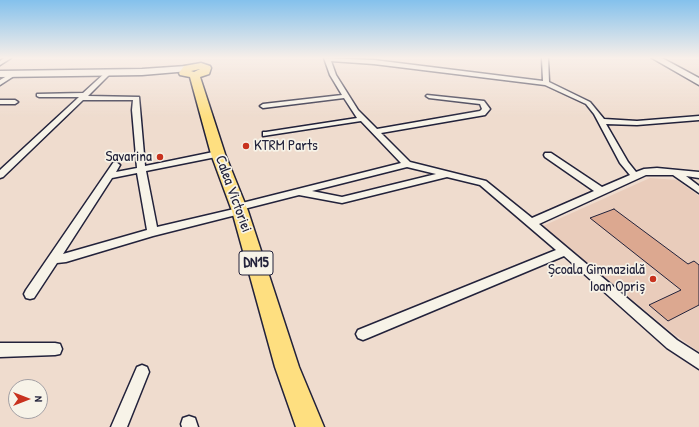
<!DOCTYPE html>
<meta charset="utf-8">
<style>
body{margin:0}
#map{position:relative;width:699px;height:427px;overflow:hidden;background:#efdcce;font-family:"Patrick Hand",sans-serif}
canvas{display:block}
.north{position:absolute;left:8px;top:379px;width:40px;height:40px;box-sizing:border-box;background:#f7f3e8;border:1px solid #a29fa3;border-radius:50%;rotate:90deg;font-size:11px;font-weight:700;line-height:16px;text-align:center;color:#22223b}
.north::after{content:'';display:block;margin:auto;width:14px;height:18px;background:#c8321e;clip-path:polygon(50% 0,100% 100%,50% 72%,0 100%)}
</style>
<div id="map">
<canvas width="699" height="427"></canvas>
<div class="north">N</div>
</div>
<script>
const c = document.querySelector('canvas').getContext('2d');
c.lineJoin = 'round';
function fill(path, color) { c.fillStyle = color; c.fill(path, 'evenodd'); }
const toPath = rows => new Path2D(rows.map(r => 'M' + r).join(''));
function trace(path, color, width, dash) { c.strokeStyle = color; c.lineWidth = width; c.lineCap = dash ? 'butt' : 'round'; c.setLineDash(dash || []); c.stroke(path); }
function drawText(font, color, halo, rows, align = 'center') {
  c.font = font + ' "Patrick Hand",sans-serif'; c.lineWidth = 3.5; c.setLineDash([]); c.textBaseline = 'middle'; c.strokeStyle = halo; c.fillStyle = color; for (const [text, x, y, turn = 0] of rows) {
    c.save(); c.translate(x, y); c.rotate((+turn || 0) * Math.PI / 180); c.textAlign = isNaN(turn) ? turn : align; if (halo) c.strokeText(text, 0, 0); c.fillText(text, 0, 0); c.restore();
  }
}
fill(toPath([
 [650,178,677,180,699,196,699,352,671,332,543,226]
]), '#e9ccbb');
const building = toPath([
 [614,209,688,264,694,261,699,265,699,305,668,321,649,305,681,290,590,218,614,209]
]);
fill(building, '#dca890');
trace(building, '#22223b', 1);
const street = toPath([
 [4,58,11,58,0,65,0,61,4,58],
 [324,58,374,60,543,81,542,58,548,58,549,82,590,102,604,119,637,121,699,116,699,120,637,125,606,124,628,162,636,172,644,169,657,168,699,172,699,178,686,176,699,186,699,193,673,175,646,175,539,224,677,340,699,354,699,369,667,348,564,256,368,338,363,340,358,338,356,334,358,330,556,250,480,185,447,177,342,203,299,195,244,209,245,211,244,213,153,236,66,262,57,263,34,298,30,299,26,298,24,294,26,290,113,163,116,162,120,165,116,172,137,168,132,110,133,100,83,100,3,177,0,178,0,170,79,97,39,97,37,96,37,94,83,93,106,72,110,72,110,74,88,96,139,97,145,166,218,151,221,152,222,154,221,156,146,171,157,227,234,209,233,207,235,205,238,204,401,163,361,121,263,136,263,132,266,132,357,118,344,98,263,108,260,106,263,104,342,95,330,75,324,58],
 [331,61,374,64,545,85,586,104,594,114,620,163,630,175,602,187,551,153,545,153,544,155,545,157,594,191,532,218,486,181,410,162,381,133,485,115,490,109,484,101,427,95,426,96,429,98,480,104,482,109,480,111,377,129,358,110,336,75,331,61],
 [407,167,436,174,342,197,312,191,407,167],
 [137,173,147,230,63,254,112,178,137,173],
 [12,73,17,74,0,85,0,80,12,73],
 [0,100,15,100,18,102,15,104,0,104,0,100],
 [0,343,55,343,60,344,62,349,60,354,55,355,0,357,0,343],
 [142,365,147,367,149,372,127,427,111,427,137,367,142,365],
 [189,416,195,418,198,427,182,427,181,424,183,418,189,416]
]);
const secondary = toPath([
 [652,58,662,58,699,78,699,85,652,58],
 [186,66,189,67,190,69,189,71,142,75,0,77,0,71,142,69,186,66]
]);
const primary = toPath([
 [201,63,210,66,211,68,209,74,200,77,225,154,248,211,299,367,324,427,296,427,275,367,232,211,211,154,190,77,180,75,179,73,184,66,201,63],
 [200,69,194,72,191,71,200,69]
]);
trace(street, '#22223b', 3);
trace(secondary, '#22223b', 3);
trace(primary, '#22223b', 3);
fill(street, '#f7f3e8');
fill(secondary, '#f7f3e8');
fill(primary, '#fedf80');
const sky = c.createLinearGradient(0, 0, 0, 118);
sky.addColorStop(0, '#84c1ec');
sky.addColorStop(0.49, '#f8efe9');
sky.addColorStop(1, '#f8efe900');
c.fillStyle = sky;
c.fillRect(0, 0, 699, 118);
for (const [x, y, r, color] of [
 [246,146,4,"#c8321e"],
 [160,157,4,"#c8321e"],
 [653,279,4,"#c8321e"]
]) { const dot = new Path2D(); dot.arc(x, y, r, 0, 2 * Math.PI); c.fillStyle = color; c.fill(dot); trace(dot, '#f7f3e8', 1.5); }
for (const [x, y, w] of [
 [256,263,34]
]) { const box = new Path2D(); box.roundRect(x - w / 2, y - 12, w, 24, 3); c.fillStyle = '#f7f3e8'; c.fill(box); trace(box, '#22223b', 1); }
drawText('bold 14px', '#22223b', null, [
 ["DN15",256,263]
]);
drawText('15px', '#22223b', '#f7f3e8', [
 ["KTRM Parts",254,146,"left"],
 ["Savarina",152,157],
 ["Școala Gimnazială",645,270],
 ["Ioan Opriș",645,287]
], 'right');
drawText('15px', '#22223b', '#f7f3e8', [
 ["Calea Victoriei",233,194,70]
]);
</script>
